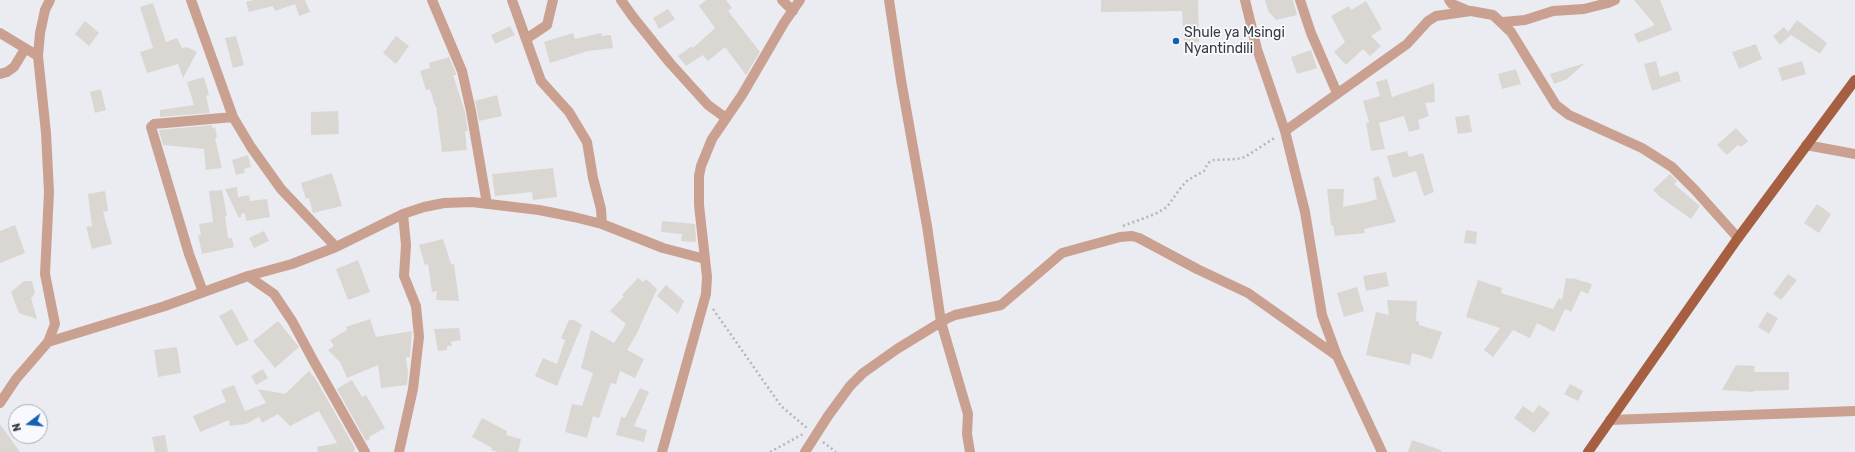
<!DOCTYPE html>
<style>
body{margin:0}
#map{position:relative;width:1855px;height:452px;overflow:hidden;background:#eaecf1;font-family:Rubik,sans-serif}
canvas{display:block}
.north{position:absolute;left:8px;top:404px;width:40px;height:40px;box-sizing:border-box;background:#f7f9fe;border:1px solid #abadb0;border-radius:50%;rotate:254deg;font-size:11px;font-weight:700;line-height:16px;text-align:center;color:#393a3c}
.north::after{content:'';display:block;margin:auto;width:14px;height:18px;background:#1261b0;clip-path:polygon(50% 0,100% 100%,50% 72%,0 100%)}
</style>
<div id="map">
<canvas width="1855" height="452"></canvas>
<div class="north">N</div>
</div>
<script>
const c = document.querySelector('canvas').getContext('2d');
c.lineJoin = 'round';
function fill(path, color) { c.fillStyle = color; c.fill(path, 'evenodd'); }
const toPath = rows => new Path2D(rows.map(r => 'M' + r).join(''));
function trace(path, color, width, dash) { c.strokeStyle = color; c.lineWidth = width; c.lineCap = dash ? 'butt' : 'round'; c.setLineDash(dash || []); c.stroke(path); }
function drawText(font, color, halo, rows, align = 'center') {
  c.font = font + ' Rubik,sans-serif'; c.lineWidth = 3.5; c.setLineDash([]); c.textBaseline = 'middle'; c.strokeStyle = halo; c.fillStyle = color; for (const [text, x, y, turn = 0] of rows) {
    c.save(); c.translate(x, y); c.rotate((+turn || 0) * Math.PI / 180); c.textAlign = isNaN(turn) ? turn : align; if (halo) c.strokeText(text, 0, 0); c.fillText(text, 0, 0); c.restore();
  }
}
fill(toPath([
 [253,0,305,0,310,12,299,16,295,4,275,11,273,6,249,12,246,2],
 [706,0,726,0,732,8,728,11,760,52,746,75,725,47,708,61,703,55,686,66,678,56,692,46,693,48,715,28,699,6],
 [1101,0,1198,0,1199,42,1184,42,1182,11,1101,12],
 [1265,0,1293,0,1297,15,1276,20,1268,11],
 [1634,0,1660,0,1672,30,1638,43,1634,34,1655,25],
 [1366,1,1382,29,1371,36,1381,46,1370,56,1363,49,1346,65,1334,52,1345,42,1331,16,1349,6,1351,10],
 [153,3,166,42,177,38,182,48,187,47,197,52,183,78,178,64,147,73,140,52,153,48,140,7],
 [668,9,675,19,659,29,653,18],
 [1797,20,1827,43,1820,54,1791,35,1780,45,1773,36,1784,27,1788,32],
 [85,21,99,33,89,46,75,34],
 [510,26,515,35,495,44,491,35],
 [573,33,575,39,601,33,602,36,611,35,613,48,588,51,550,63,544,42],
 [236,36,244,65,233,68,225,38],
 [396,36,409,46,396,64,383,53],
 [1756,44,1762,59,1739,69,1732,52],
 [1311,50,1317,68,1297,74,1291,57],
 [449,57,456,73,456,75,453,75,465,112,468,131,465,131,467,150,442,152,436,106,435,106,430,89,426,90,420,71,430,68,429,63],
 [1656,61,1660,77,1678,71,1681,81,1652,91,1644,64],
 [1802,61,1806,74,1782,81,1778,68],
 [1585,63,1567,79,1554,84,1550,74],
 [1516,69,1521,84,1502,89,1498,74],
 [204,77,209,95,206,96,210,113,160,117,160,110,194,105,187,82],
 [1387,79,1392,97,1434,83,1435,102,1425,103,1429,116,1418,120,1420,129,1409,132,1404,116,1379,123,1385,149,1371,151,1366,123,1369,122,1363,101,1380,96,1376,82],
 [101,89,106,110,95,113,90,92],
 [497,95,502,116,479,121,475,101],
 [338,111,339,134,311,135,311,112],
 [1469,115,1472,132,1458,134,1455,117],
 [212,125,212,128,215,127,217,137,215,138,222,168,206,170,204,149,163,145,159,131,159,130],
 [1736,128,1748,141,1741,147,1738,145,1727,155,1717,145],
 [1407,151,1409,157,1423,153,1434,192,1424,196,1416,171,1393,178,1387,156],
 [248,155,251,167,244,169,245,173,236,175,232,160],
 [553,168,557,197,533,200,532,192,495,196,492,174],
 [332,173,342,206,313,213,309,198,306,199,301,183],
 [1670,174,1677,181,1674,184,1700,206,1691,219,1660,197,1653,190],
 [1379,176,1396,222,1364,229,1365,233,1335,236,1333,225,1331,226,1327,189,1344,189,1343,207,1367,202,1377,199,1373,178],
 [237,187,238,197,249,195,250,201,267,199,270,217,246,221,245,213,241,214,241,217,239,218,225,189],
 [222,190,227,216,225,216,228,238,232,238,234,247,202,254,198,235,201,235,199,224,213,222,209,191],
 [105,191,108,211,103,212,112,244,92,249,86,227,92,226,88,194],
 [1817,204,1831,214,1819,233,1804,223],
 [662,221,695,224,696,242,681,241,682,234,661,232],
 [15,225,25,253,0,263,0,231],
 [1466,230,1477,232,1476,244,1464,243],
 [264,231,269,241,254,248,249,238],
 [443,239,451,264,454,264,459,301,436,300,437,291,432,292,428,264,425,265,419,245],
 [358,260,370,292,348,300,336,269],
 [1386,272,1389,286,1366,291,1363,276],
 [1788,274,1797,280,1781,300,1773,294],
 [638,278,643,282,646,279,657,289,636,335,627,350,644,359,635,378,620,371,616,384,611,383,599,418,593,416,587,438,565,432,572,404,582,406,593,373,581,368,591,330,614,343,626,324,610,311,624,296,622,295],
 [1566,278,1572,279,1572,278,1592,284,1588,294,1581,291,1571,312,1565,309,1554,332,1537,323,1530,338,1513,330,1493,357,1484,350,1500,328,1466,317,1478,280,1502,288,1501,293,1553,309,1559,298,1562,300],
 [24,281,32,281,35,293,31,298,37,319,19,313,11,292],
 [666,285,684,301,678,314,657,296],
 [1357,287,1364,311,1344,317,1337,293],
 [1387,300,1417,301,1416,321,1419,322,1419,325,1442,332,1432,359,1412,353,1410,365,1366,355,1376,312,1389,315],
 [232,309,249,340,236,346,219,316],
 [1767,312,1778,318,1769,334,1758,327],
 [370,319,376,337,412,331,410,357,406,357,408,373,407,385,381,388,378,365,347,378,340,362,328,350,334,346,330,340,347,330,346,327],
 [569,320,574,320,582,325,557,386,535,376,543,358,557,364,565,340,561,338],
 [278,321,299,347,275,368,253,341],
 [459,328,461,340,451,342,452,346,447,346,447,350,438,351,434,329],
 [177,347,181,373,158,377,154,350],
 [1736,365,1755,366,1754,372,1789,372,1789,390,1753,391,1753,392,1722,390],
 [263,369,268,378,256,385,251,376],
 [309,371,315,378,355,448,354,452,318,452,317,447,337,443,319,411,290,426,278,414,262,423,259,417,246,424,230,426,229,420,200,432,193,416,226,402,221,390,234,385,245,411,266,403,258,389,285,394],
 [352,380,362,397,366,395,385,428,369,437,370,439,366,441,337,389],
 [1570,384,1583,391,1578,401,1564,394],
 [640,388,649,392,634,426,647,430,644,442,616,435,621,417,625,418],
 [1539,405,1550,413,1534,433,1514,418,1523,406,1533,413],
 [482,418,507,431,506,435,521,439,518,452,498,452,491,450,492,448,472,437],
 [0,424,20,452,0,452],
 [165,435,168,452,155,452,152,437],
 [1412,440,1441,450,1441,452,1408,452]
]), '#dad7d2');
trace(toPath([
 [1123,226,1155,214,1167,207,1182,186,1188,180,1204,171,1208,163,1214,160,1237,159,1245,157,1276,137],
 [713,309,781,406,807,428],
 [823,442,836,452],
 [770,452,803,434]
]), '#b4b5b9', 2.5, [2, 3]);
trace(toPath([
 [191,0,233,117,251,147,281,189,336,247],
 [432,0,462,71,471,111,487,204],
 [512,0,541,81,569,112,587,142,593,178,601,209,602,224],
 [621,0,633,17,670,63,708,105,726,118],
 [782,0,793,11],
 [889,0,901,80,927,226,941,322,968,414,967,434,970,452],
 [1245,0,1257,49,1285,131,1305,212,1322,315,1337,356,1382,452],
 [1300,0,1311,33,1337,93],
 [1449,0,1452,4,1469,11],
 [1503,22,1525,20,1553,11,1584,9,1608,3,1615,0],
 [0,33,38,56],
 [526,39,547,25,553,0],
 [0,74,7,72,14,67,25,49],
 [1285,131,1407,44,1428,21,1436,16,1471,11,1493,15,1511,32,1556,105,1569,115,1642,148,1672,167,1695,190,1738,238],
 [1806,145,1855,154],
 [248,276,274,294,292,321,313,360,365,452],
 [203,292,189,254,151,127,154,124,233,117],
 [48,342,165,306,248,276,292,264,336,247,403,214,424,207,444,203,472,202,539,210,574,217,602,224,663,248,705,259],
 [0,403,16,379,48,342,55,324,45,274,49,192,46,133,38,56,40,33,45,10,50,0],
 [1610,420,1855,411],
 [399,452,413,389,419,337,416,306,404,276,406,245,403,214],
 [662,452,706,294,707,277,699,205,699,176,701,166,712,139,742,95,784,23,800,0],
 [805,452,828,416,850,386,863,373,897,349,946,319,955,315,1001,305,1062,253,1120,237,1132,236,1139,238,1197,269,1248,293,1337,356]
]), '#caa090', 10);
trace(toPath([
 [1588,452,1738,238,1855,80]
]), '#a75f42', 10);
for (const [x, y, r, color] of [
 [1176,41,4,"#1261b0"]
]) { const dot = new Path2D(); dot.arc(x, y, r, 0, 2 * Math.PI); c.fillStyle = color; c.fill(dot); trace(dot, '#f7f9fe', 1.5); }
drawText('14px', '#393a3c', '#f7f9fe', [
 ["Shule ya Msingi",1184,33],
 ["Nyantindili",1184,49]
], 'left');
</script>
